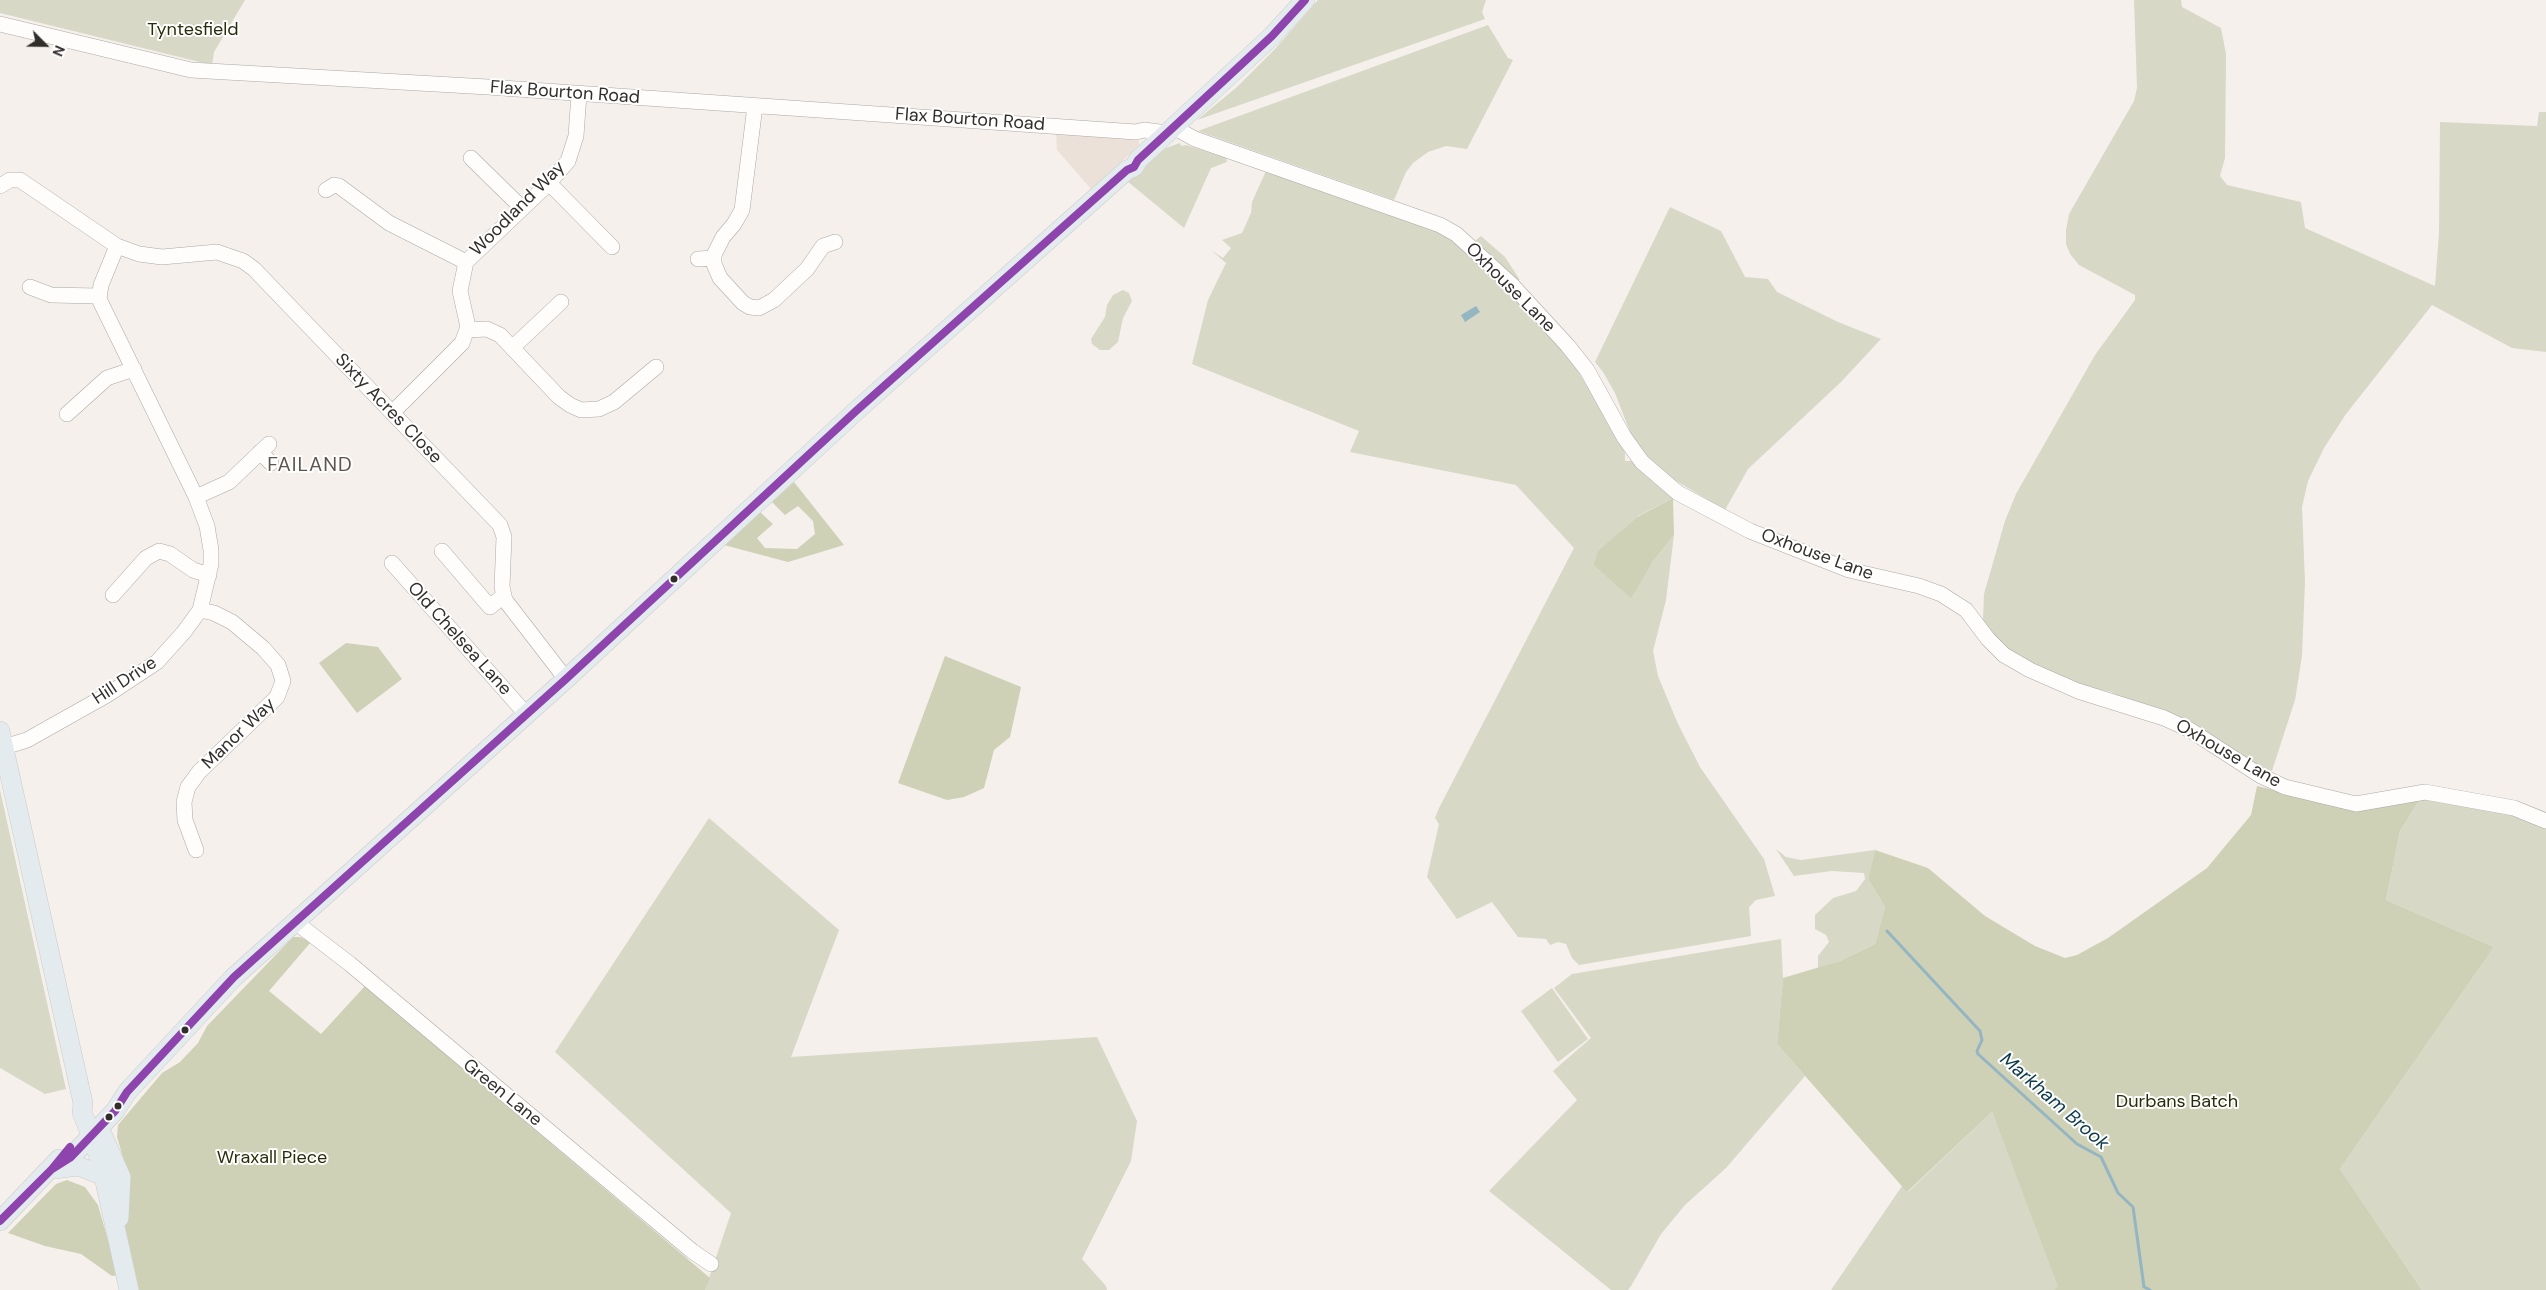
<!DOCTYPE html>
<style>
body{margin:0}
#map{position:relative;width:2546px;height:1290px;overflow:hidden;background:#f5f0eb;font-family:"DM Sans",sans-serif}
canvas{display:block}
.north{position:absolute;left:20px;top:20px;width:50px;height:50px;-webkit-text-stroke:4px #fefefe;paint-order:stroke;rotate:113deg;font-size:14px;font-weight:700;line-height:20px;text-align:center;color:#312d2b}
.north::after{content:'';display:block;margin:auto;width:18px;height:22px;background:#312d2b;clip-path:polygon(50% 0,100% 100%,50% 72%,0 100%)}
</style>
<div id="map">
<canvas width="2546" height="1290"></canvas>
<div class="north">N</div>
</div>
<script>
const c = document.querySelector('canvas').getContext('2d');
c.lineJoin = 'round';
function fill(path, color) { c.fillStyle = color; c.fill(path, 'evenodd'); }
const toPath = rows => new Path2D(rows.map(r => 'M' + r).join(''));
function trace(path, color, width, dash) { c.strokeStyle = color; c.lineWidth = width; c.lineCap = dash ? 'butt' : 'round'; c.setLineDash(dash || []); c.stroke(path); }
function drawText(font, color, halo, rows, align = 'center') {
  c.font = font + ' "DM Sans",sans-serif'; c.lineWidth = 4; c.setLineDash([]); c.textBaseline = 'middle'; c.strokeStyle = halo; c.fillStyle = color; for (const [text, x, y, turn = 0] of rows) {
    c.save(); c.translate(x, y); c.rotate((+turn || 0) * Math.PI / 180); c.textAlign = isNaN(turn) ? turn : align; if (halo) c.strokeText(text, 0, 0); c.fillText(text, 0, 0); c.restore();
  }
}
fill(toPath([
 [1056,133,1116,136,1138,140,1140,145,1091,189,1057,150]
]), '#ece1d8');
fill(toPath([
 [0,0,245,0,214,52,212,65,0,13],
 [1318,0,1486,0,1482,12,1485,19,1197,120,1237,87,1275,49],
 [2134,0,2181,0,2182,7,2221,28,2226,54,2225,158,2220,176,2227,185,2301,202,2305,228,2435,286,2439,233,2440,122,2537,126,2539,112,2546,112,2546,352,2512,348,2432,305,2346,414,2324,448,2308,481,2302,507,2305,582,2302,656,2295,700,2270,777,2111,692,2073,684,2004,650,1983,620,1984,594,2005,521,2016,494,2095,355,2135,300,2135,295,2079,265,2070,254,2066,244,2066,230,2069,214,2134,101,2137,88],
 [1488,25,1508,58,1513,60,1467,149,1446,146,1428,152,1413,163,1406,172,1394,200,1198,131],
 [1180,143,1181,146,1186,145,1226,158,1227,162,1211,168,1184,228,1127,181,1166,148],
 [1266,171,1447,234,1531,313,1576,368,1617,435,1625,453,1625,461,1635,461,1673,498,1638,516,1651,564,1674,535,1666,600,1653,651,1658,676,1678,724,1700,767,1764,859,1775,896,1756,900,1749,907,1751,936,1579,965,1572,958,1566,944,1558,942,1550,945,1546,939,1518,937,1492,902,1457,919,1427,877,1439,824,1435,818,1439,808,1574,548,1516,485,1350,452,1359,431,1192,364,1208,300,1226,263,1211,250,1223,258,1231,248,1222,240,1242,233,1251,213,1252,202],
 [1670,207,1721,231,1745,277,1768,279,1777,292,1838,322,1881,339,1841,382,1748,469,1725,510,1661,472,1642,454,1630,432,1615,393,1603,372,1595,362],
 [1481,236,1505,257,1520,280,1515,279,1477,244,1476,240],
 [1123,290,1129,293,1132,301,1123,318,1118,342,1109,350,1100,350,1092,344,1091,339,1105,317,1107,305,1113,295],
 [0,790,66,1089,45,1094,0,1068],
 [2420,799,2515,815,2546,829,2546,1290,2422,1290,2340,1169,2494,947,2386,900,2400,831],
 [709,818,839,930,791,1057,1097,1037,1137,1121,1131,1161,1082,1259,1106,1286,1107,1290,705,1290,731,1213,555,1052],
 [1776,849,1786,857,1801,860,1875,850,1868,879,1885,907,1875,944,1840,961,1818,968,1818,956,1829,942,1826,935,1815,929,1815,915,1833,898,1856,891,1865,879,1864,873,1832,871,1794,876],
 [1781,939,1783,978,1777,1044,1805,1076,1726,1168,1685,1205,1661,1234,1631,1286,1628,1290,1611,1290,1489,1191,1577,1100,1553,1071,1591,1038,1554,988,1572,974],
 [1552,988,1588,1039,1558,1062,1521,1011],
 [1992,1112,2059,1286,2054,1290,1831,1290,1902,1186,1908,1192]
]), '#d7d8c6');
fill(toPath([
 [794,482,844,545,788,562,724,545,760,512,773,524,757,538,765,548,797,549,815,534,813,521,798,506,785,515,772,502],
 [1673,498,1674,535,1651,564,1631,598,1594,565,1598,551,1639,516],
 [346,643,378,647,402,679,357,713,319,663],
 [945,656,1021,687,1010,737,994,750,984,788,964,797,947,800,898,783],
 [2257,786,2359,810,2420,799,2400,831,2386,900,2494,947,2340,1169,2422,1290,2054,1290,2058,1286,1992,1112,1907,1192,1777,1044,1783,978,1840,961,1875,944,1885,907,1868,879,1875,850,1928,868,1985,916,2035,946,2065,958,2077,955,2108,938,2207,868,2251,815],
 [293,937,300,937,311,942,269,991,321,1034,365,986,710,1278,705,1290,139,1290,125,1227,129,1178,117,1137,118,1125,162,1073,180,1062,198,1043,207,1026],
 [67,1180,85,1187,98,1205,118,1275,112,1276,81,1254,45,1246,8,1233,56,1184]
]), '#ced1b6');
fill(toPath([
 [1476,306,1480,312,1465,322,1461,315]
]), '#94b5c2');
trace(toPath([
 [1887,931,1980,1031,1982,1040,1977,1051,1978,1054,2077,1144,2101,1157,2118,1193,2133,1207,2144,1287,2150,1290]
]), '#94b5c2', 3);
const minor = toPath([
 [0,24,191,70,488,87,1136,132,1144,130,1167,133],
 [755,106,742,210,734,224,723,237,714,255,714,264,720,278,743,303,750,307,759,308,774,300,807,269,823,246,835,242],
 [1173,127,1195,139,1440,225,1456,234,1512,285,1568,346,1587,370,1624,437,1642,462,1678,493,1750,531,1849,570,1919,586,1941,594,1966,610,1988,639,2004,655,2030,670,2078,691,2164,718,2190,730,2261,776,2285,787,2356,804,2425,792,2514,808,2546,821],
 [471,158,522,208],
 [549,183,612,247],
 [0,186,10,180,20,180,117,246,101,285,99,299,196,497,207,526,211,550,211,564,200,610,184,632,157,662,107,695,27,740,4,747],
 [326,190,334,185,339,186,389,223,466,262],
 [117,246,139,254,162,257,217,252,243,261,254,269,500,525,504,537,502,587,505,600,566,679],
 [698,259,714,258],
 [30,287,51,295,98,296],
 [467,330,487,329,500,335,559,397,570,405,581,410,599,409,614,402,656,367],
 [513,347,561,302],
 [392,413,462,343,468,327,460,291,466,262,549,183,568,161,576,136,579,94],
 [67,414,107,378,134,369],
 [260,452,271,463],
 [196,497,229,482,269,444],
 [442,551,490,607,503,596],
 [392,563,526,714],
 [113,595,146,558,159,551,170,554,193,570,209,575],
 [196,850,185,820,184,802,188,787,199,772,277,697,283,681,278,665,263,648,232,622,214,613,200,610],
 [294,921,350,964,692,1251,711,1264]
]);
const major = toPath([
 [0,731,83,1103,82,1112,100,1159,129,1290],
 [102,1134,121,1177,119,1218],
 [52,1169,71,1157,115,1111,127,1092,234,977,566,679,856,411,1127,170,1134,167,1138,160,1272,36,1305,0],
 [55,1169,78,1166,104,1176],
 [0,1221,59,1159]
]);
trace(minor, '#aca8a5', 16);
trace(major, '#cecbc9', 20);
trace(minor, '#fefdfc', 15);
trace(major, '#e3ebee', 19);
trace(toPath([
 [52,1169,71,1157,115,1111,127,1092,234,977,566,679,856,411,1127,170,1134,167,1138,160,1272,36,1305,0],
 [0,1221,52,1169,70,1147]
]), '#8e44ad', 8);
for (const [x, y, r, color] of [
 [674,579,4.5,"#312d2b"],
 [185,1030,4.5,"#312d2b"],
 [118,1106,4.5,"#312d2b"],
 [109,1117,4.5,"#312d2b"]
]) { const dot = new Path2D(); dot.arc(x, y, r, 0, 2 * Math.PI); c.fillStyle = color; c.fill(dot); trace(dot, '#fefefe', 2); }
drawText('18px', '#282d09', '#fefefe', [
 ["Tyntesfield",193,30],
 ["Durbans Batch",2177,1102],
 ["Wraxall Piece",272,1158]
]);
drawText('18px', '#312d2b', '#fefefe', [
 ["Flax Bourton Road",565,93,4],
 ["Flax Bourton Road",970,120,4],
 ["Woodland Way",518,209,-45],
 ["Oxhouse Lane",1510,288,45],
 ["Sixty Acres Close",388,409,46],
 ["Oxhouse Lane",1817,555,20],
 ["Old Chelsea Lane",459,639,48],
 ["Hill Drive",125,681,-33],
 ["Manor Way",239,734,-44],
 ["Oxhouse Lane",2228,754,30],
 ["Green Lane",502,1093,39]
]);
drawText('italic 19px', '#0d3a4a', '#fefefe', [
 ["Markham Brook",2054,1102,41]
]);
c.letterSpacing = '1px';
drawText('20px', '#5e554f', '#fefefe', [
 ["FAILAND",310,466]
]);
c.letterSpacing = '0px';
</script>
